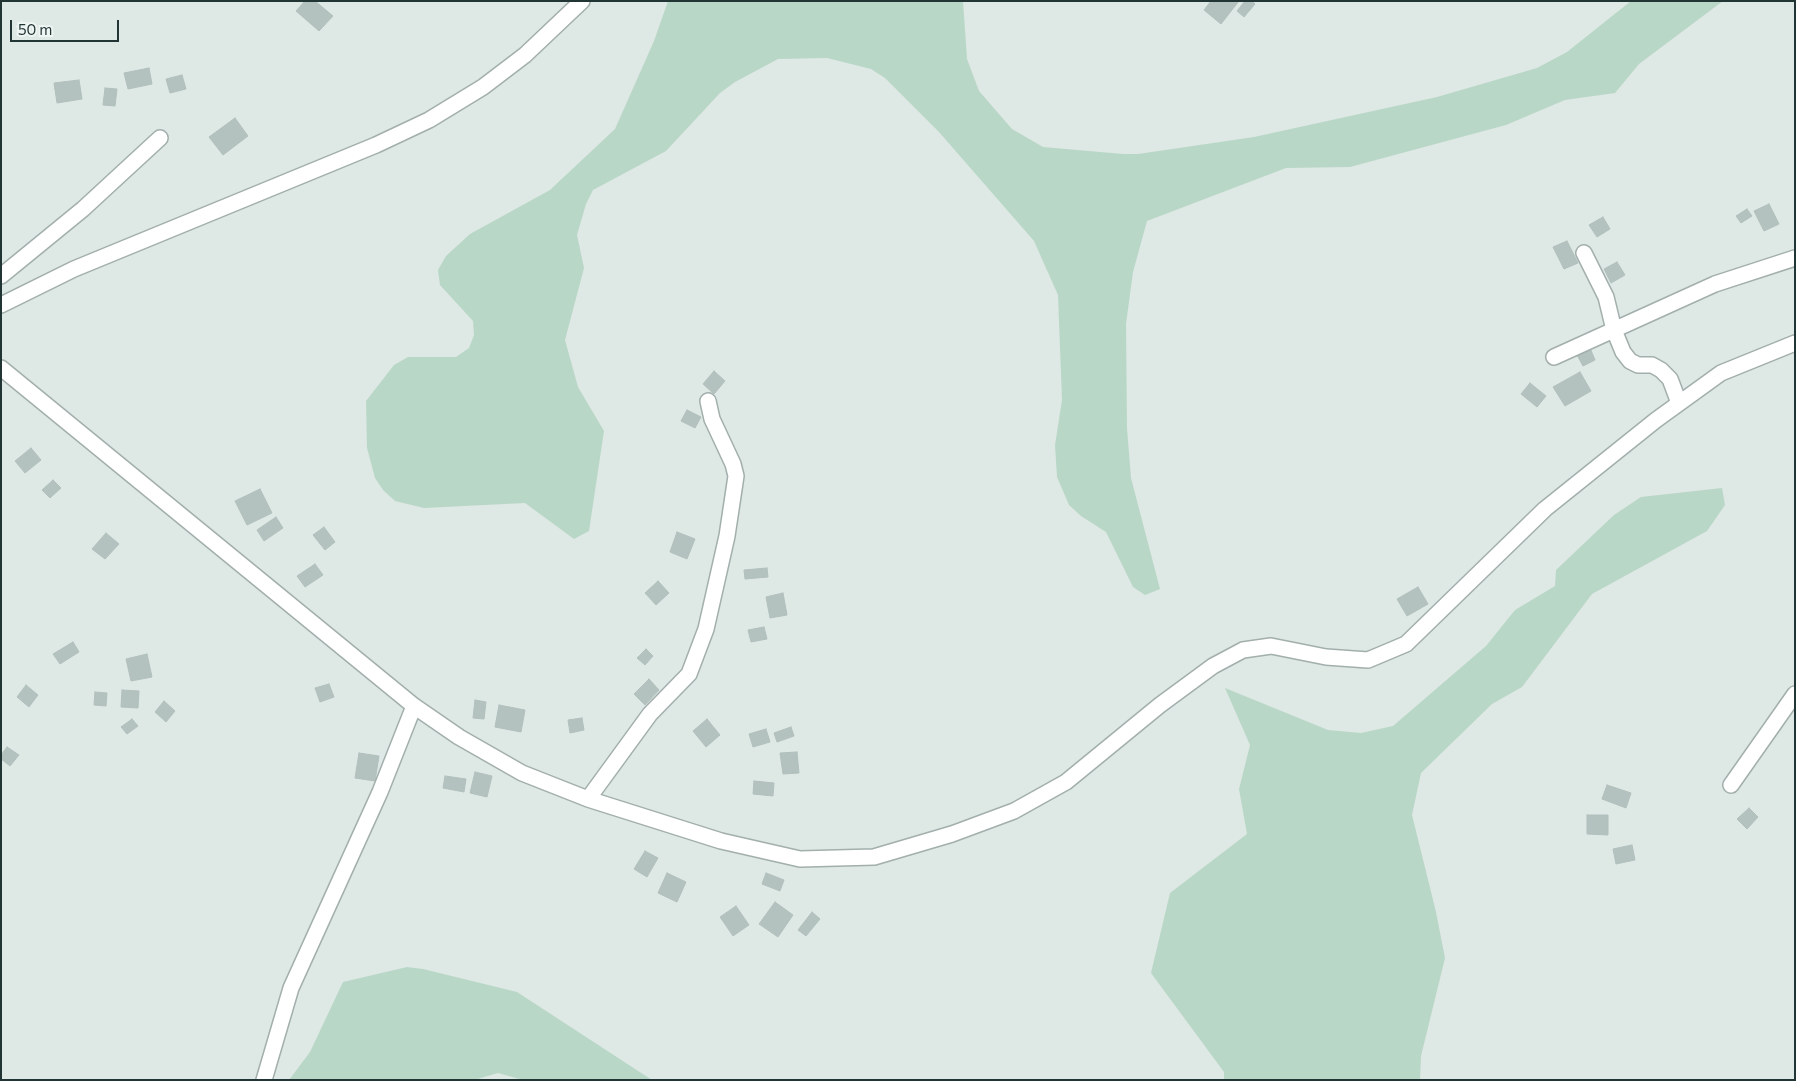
<!DOCTYPE html>
<style>
body{margin:0}
#map{position:relative;width:1796px;height:1081px;overflow:hidden;background:#dee8e5;font-family:Commissioner,sans-serif}
canvas{display:block}
.frame{position:absolute;inset:0;border:2px solid #213534;pointer-events:none}
.scale{position:absolute;left:10px;top:20px;width:109px;height:22px;box-sizing:border-box;border:2px solid #213534;border-top:0;padding-left:6px;font-size:15px;line-height:18px;white-space:nowrap;color:#213534;-webkit-text-stroke:4px #eef5f3;paint-order:stroke}
</style>
<div id="map">
<canvas width="1796" height="1081"></canvas>
<div class="frame"></div>
<div class="scale">50 m</div>
</div>
<script>
const c = document.querySelector('canvas').getContext('2d');
c.lineJoin = 'round';
function fill(path, color) { c.fillStyle = color; c.fill(path, 'evenodd'); }
const toPath = rows => new Path2D(rows.map(r => 'M' + r).join(''));
function trace(path, color, width, dash) { c.strokeStyle = color; c.lineWidth = width; c.lineCap = dash ? 'butt' : 'round'; c.setLineDash(dash || []); c.stroke(path); }
fill(toPath([
 [668,1,963,1,967,59,979,91,1012,129,1043,147,1123,154,1138,154,1254,137,1437,97,1537,68,1567,52,1631,1,1723,1,1639,64,1615,93,1565,100,1506,125,1350,167,1286,168,1147,221,1133,272,1126,324,1127,428,1131,478,1160,589,1145,595,1133,587,1106,532,1081,516,1069,505,1057,477,1055,445,1062,400,1058,295,1034,241,939,132,885,78,871,69,827,58,778,59,735,82,720,93,666,151,593,190,586,204,577,235,584,268,565,340,578,387,604,431,589,531,574,539,525,503,424,508,395,501,383,490,375,478,367,448,366,401,394,365,408,357,456,357,469,348,474,335,473,321,440,285,438,270,446,256,470,234,550,190,615,129,654,41],
 [1722,488,1725,505,1707,531,1592,594,1522,687,1492,704,1421,773,1412,815,1436,912,1445,958,1421,1056,1420,1080,1224,1080,1224,1072,1151,973,1170,893,1247,834,1239,789,1250,745,1225,688,1328,730,1361,733,1393,726,1486,646,1515,610,1555,586,1556,570,1614,515,1641,497],
 [407,967,423,969,517,992,652,1080,523,1080,498,1073,474,1080,289,1080,310,1052,343,982]
]), '#b9d7c7');
const building = toPath([
 [305,1,315,1,333,16,319,31,296,11,305,1],
 [1211,1,1239,1,1221,24,1204,10,1211,1],
 [1245,1,1252,1,1255,4,1244,17,1237,11,1245,1],
 [149,68,152,84,128,89,124,73,149,68],
 [182,75,186,89,170,93,166,79,182,75],
 [79,80,82,99,57,103,54,83,79,80],
 [105,88,117,89,115,106,103,105,105,88],
 [235,118,248,136,223,155,209,137,235,118],
 [1769,204,1779,224,1764,231,1754,211,1769,204],
 [1747,209,1752,216,1741,223,1736,216,1747,209],
 [1603,217,1610,229,1597,237,1589,225,1603,217],
 [1567,241,1578,263,1564,269,1553,247,1567,241],
 [1617,262,1625,275,1611,283,1604,269,1617,262],
 [1590,348,1595,360,1583,366,1577,355,1590,348],
 [714,371,725,381,714,394,703,384,714,371],
 [1580,372,1591,391,1565,406,1553,387,1580,372],
 [1530,383,1546,396,1537,407,1521,394,1530,383],
 [687,410,701,417,695,428,681,421,687,410],
 [31,448,41,460,25,473,15,461,31,448],
 [53,480,61,488,50,498,42,490,53,480],
 [260,489,272,513,247,525,235,501,260,489],
 [276,517,283,528,264,541,257,530,276,517],
 [324,527,335,542,325,550,313,535,324,527],
 [677,532,695,539,687,559,670,552,677,532],
 [106,533,119,544,105,559,92,549,106,533],
 [315,564,323,575,305,587,297,576,315,564],
 [767,568,768,577,745,579,744,570,767,568],
 [658,581,669,593,656,605,645,593,658,581],
 [1418,587,1428,604,1407,616,1397,599,1418,587],
 [783,593,787,615,770,618,766,597,783,593],
 [764,627,767,639,751,642,748,630,764,627],
 [73,642,79,652,60,664,53,654,73,642],
 [646,649,653,656,645,665,637,658,646,649],
 [147,654,152,677,131,681,126,659,147,654],
 [649,679,659,690,645,705,634,694,649,679],
 [329,684,334,697,320,702,315,688,329,684],
 [26,685,38,695,29,707,17,697,26,685],
 [122,690,139,691,138,708,121,707,122,690],
 [95,692,107,693,106,706,94,705,95,692],
 [475,700,486,702,484,719,473,718,475,700],
 [164,701,175,711,166,722,155,712,164,701],
 [499,705,525,710,521,732,495,727,499,705],
 [582,718,584,730,570,733,568,720,582,718],
 [132,719,138,726,127,734,121,727,132,719],
 [707,719,720,735,706,747,693,731,707,719],
 [791,727,794,736,777,742,774,733,791,727],
 [766,729,770,742,753,747,749,734,766,729],
 [7,747,19,755,10,766,1,759,1,755,7,747],
 [797,752,799,773,783,774,780,753,797,752],
 [359,753,379,756,375,781,355,778,359,753],
 [475,772,492,776,487,797,470,793,475,772],
 [445,776,466,779,464,792,443,788,445,776],
 [754,781,774,783,773,796,753,794,754,781],
 [1607,785,1631,793,1626,808,1602,799,1607,785],
 [1749,808,1758,817,1747,829,1737,819,1749,808],
 [1587,815,1608,815,1608,835,1587,834,1587,815],
 [1632,845,1635,860,1616,864,1613,849,1632,845],
 [645,851,658,858,647,877,634,869,645,851],
 [667,873,686,882,677,902,658,893,667,873],
 [766,873,784,880,780,891,762,884,766,873],
 [775,902,793,915,778,937,759,924,775,902],
 [736,906,749,925,733,936,720,917,736,906],
 [812,912,820,919,806,936,798,930,812,912]
]);
fill(building, '#b4c2bf');
trace(building, '#b1c0bd', 1);
const street = toPath([
 [1584,253,1606,297,1614,330,1623,352,1630,361,1638,365,1652,365,1661,370,1670,379,1679,403],
 [1,276,83,209,160,138],
 [1,305,74,269,376,145,429,120,483,87,525,55,582,1],
 [1554,357,1715,284,1795,258],
 [1,368,414,706,459,737,522,773,588,799,721,841,800,859,874,857,952,834,1014,811,1066,782,1160,705,1213,666,1243,650,1271,646,1326,657,1368,660,1406,644,1545,509,1656,420,1721,373,1795,343],
 [1731,785,1795,694],
 [588,799,650,714,689,674,706,629,727,536,736,476,733,464,712,419,708,401],
 [264,1080,291,988,380,792,414,706]
]);
trace(street, '#a2afac', 18);
trace(street, '#fff', 15);
</script>
